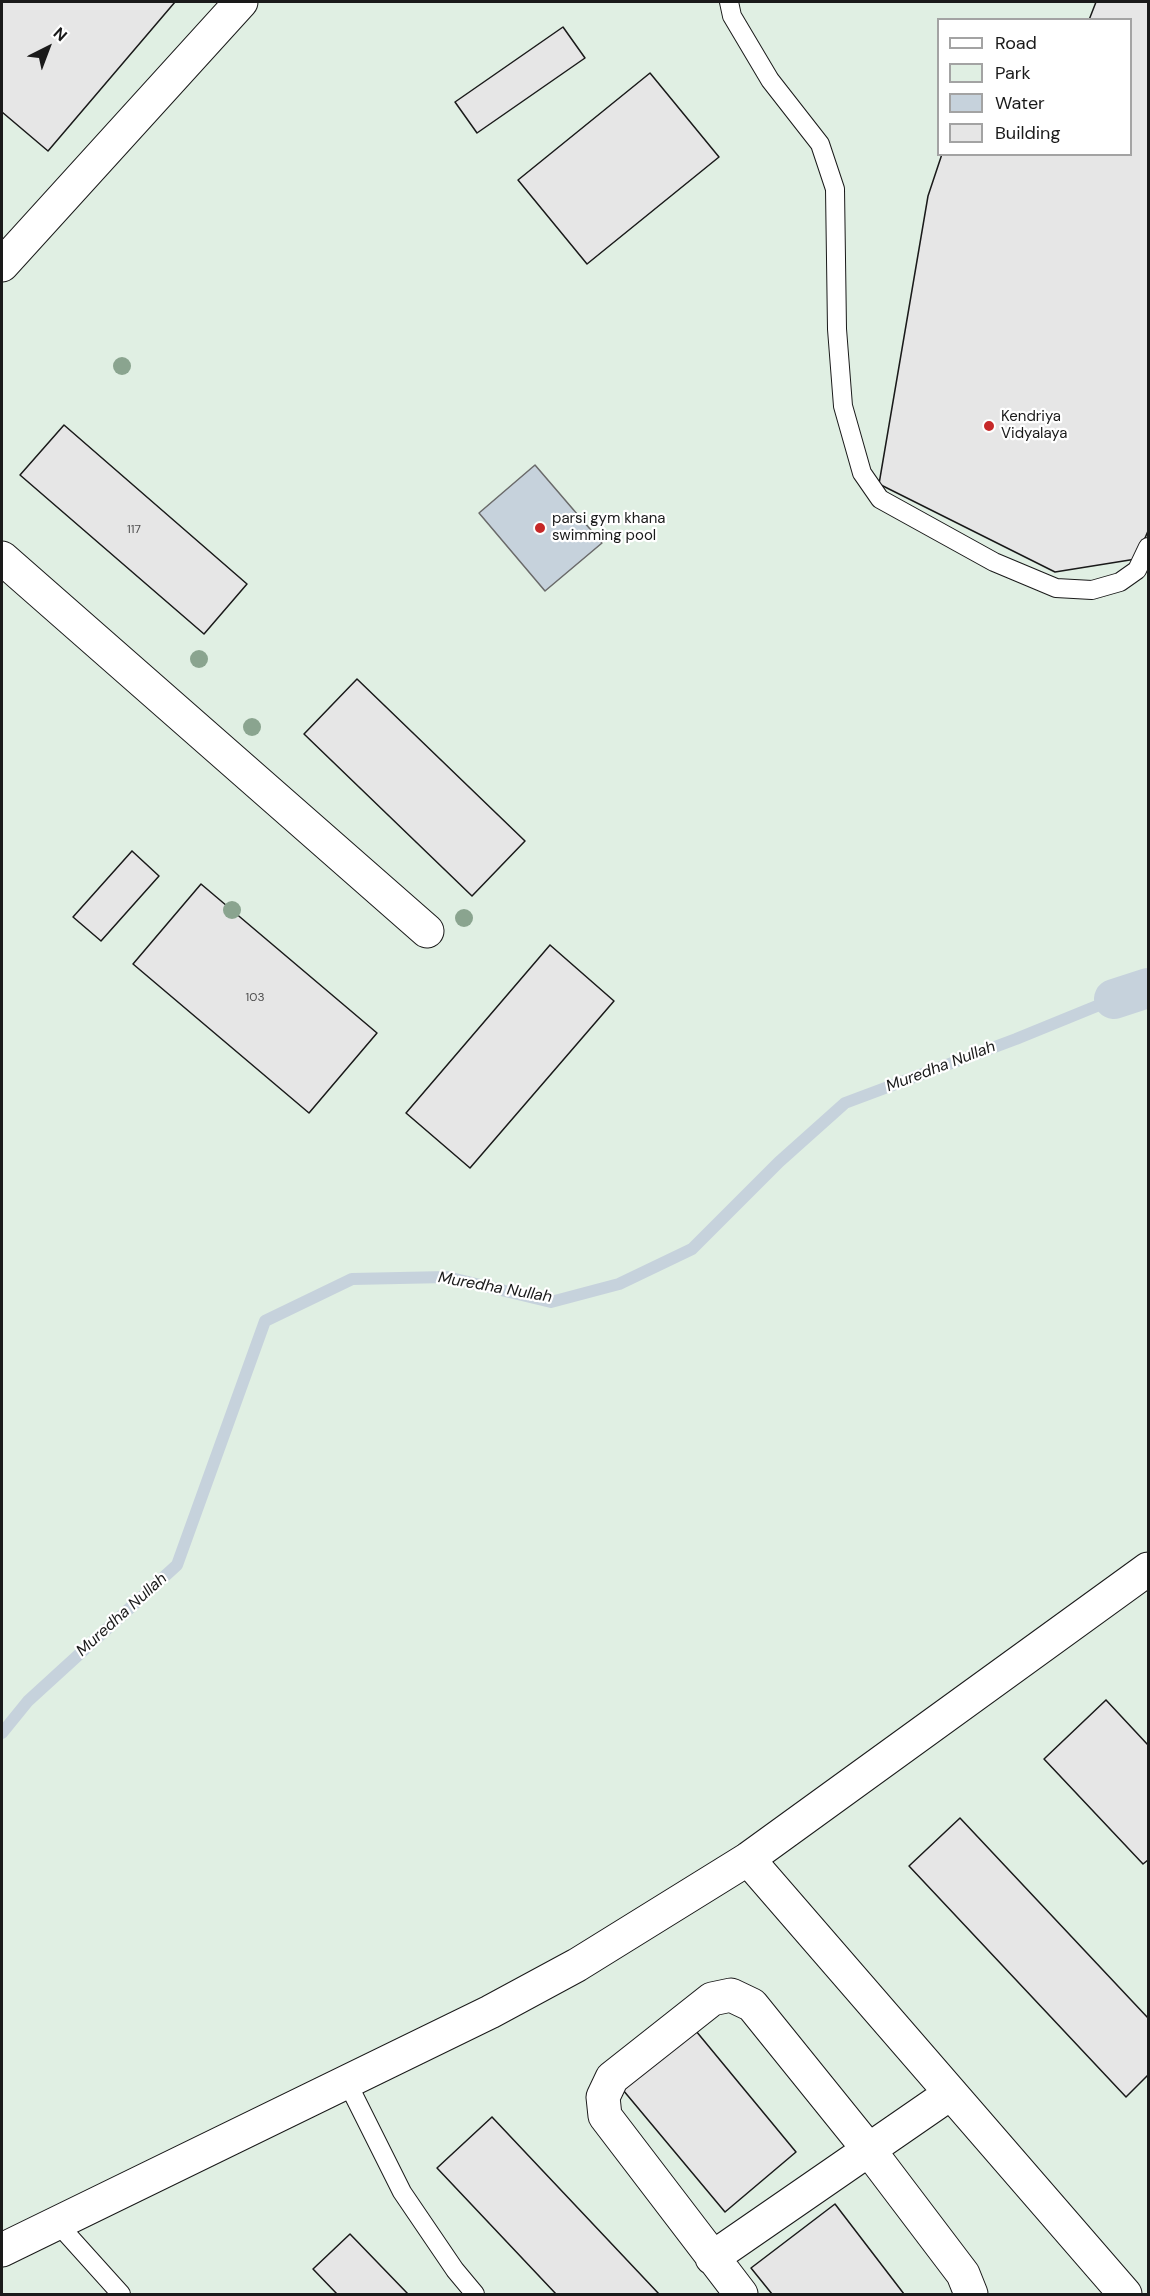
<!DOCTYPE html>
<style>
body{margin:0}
#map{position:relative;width:1150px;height:2296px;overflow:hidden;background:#fff;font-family:"DM Sans",sans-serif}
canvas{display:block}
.frame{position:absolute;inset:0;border:3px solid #1a1a1a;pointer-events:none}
.legend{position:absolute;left:937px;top:18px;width:195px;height:138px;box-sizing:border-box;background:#fff;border:2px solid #a3a3a3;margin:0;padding:8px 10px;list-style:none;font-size:18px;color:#1a1a1a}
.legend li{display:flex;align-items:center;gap:12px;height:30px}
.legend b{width:30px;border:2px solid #a3a3a3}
.north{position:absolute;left:18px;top:18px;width:60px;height:60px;-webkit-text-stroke:4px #fff;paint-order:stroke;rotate:42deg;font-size:16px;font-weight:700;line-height:24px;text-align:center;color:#1a1a1a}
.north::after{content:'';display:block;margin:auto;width:21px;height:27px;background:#1a1a1a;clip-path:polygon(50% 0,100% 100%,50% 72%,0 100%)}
</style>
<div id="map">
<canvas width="1150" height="2296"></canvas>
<div class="frame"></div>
<ul class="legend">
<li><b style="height:8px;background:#fff"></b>Road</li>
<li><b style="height:16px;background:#e0efe3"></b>Park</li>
<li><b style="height:16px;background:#c6d2dc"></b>Water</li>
<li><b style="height:16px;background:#e6e6e6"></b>Building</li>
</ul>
<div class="north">N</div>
</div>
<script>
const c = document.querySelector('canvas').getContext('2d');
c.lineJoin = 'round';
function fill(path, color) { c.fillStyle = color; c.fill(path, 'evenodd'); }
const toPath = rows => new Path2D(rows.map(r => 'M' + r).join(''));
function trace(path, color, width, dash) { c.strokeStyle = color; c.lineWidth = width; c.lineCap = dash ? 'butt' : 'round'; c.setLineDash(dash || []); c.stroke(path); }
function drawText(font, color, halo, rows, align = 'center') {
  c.font = font + ' "DM Sans",sans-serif'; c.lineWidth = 4.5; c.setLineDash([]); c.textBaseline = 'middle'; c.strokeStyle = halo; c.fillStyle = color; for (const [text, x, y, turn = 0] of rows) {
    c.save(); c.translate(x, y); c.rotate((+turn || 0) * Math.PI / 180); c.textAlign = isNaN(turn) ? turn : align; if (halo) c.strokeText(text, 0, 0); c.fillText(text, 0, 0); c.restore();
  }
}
const green = toPath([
 [2,2,1148,2,1148,2294,2,2294,2,2],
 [938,20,1130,20,1130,154,938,154,938,20]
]);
fill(green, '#e0efe3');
trace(green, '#6a6a6a', 1.5);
const water = toPath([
 [535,465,602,543,545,591,479,513,535,465]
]);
fill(water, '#c6d2dc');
trace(water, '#6a6a6a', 1.5);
trace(toPath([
 [2,1733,28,1701,177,1565,265,1321,352,1279,447,1277,551,1302,619,1284,692,1249,779,1162,845,1103,1016,1039,1114,999]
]), '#c6d2dc', 12);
trace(toPath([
 [1114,999,1148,988]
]), '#c6d2dc', 40);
const building = toPath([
 [2,2,175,2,48,151,2,112,2,2],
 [1096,2,1148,2,1148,531,1136,559,1055,572,879,484,928,196,942,154,1130,154,1130,20,1089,20,1096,2],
 [563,27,585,58,477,133,455,102,563,27],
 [650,73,719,157,587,264,518,180,650,73],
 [64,425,247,584,204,634,20,475,64,425],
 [357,679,525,841,472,896,304,734,357,679],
 [132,851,159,876,101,941,73,917,132,851],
 [201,884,377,1033,309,1113,133,964,201,884],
 [550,945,614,1001,470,1168,406,1113,550,945],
 [1106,1700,1148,1745,1148,1860,1143,1864,1044,1759,1106,1700],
 [960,1818,1148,2018,1148,2075,1126,2097,909,1866,960,1818],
 [696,2031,796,2152,725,2212,623,2090,696,2031],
 [492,2117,659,2294,556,2294,437,2168,492,2117],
 [835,2204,904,2294,772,2294,751,2268,835,2204],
 [350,2234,408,2294,337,2294,313,2269,350,2234]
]);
fill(building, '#e6e6e6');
trace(building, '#1a1a1a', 1.5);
const lane = toPath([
 [729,2,732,16,770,80,820,144,835,189,837,329,843,406,862,473,880,499,994,562,1056,588,1092,590,1120,582,1137,570,1148,547],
 [346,2080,402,2192,455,2270,475,2294],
 [57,2223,121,2294]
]);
const street = toPath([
 [2,265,241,2],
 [2,558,427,931],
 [748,1859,1125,2294],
 [2,2250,490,2012,577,1965,748,1859,1148,1569],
 [712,2258,951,2093],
 [741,2294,605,2116,603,2097,612,2078,712,1999,731,1995,752,2005,869,2150,963,2274,971,2294]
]);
trace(lane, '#1a1a1a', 20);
trace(street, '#1a1a1a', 35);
trace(lane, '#fff', 18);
trace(street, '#fff', 33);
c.fillStyle = '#8aa48f';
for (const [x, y] of [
 [122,366],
 [199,659],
 [252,727],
 [232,910],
 [464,918]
]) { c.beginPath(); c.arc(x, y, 9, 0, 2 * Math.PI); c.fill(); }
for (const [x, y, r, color] of [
 [989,426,6,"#c62828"],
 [540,528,6,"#c62828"]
]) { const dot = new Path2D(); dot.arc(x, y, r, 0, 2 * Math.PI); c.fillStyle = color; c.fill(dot); trace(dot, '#fff', 2); }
drawText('12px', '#4d4d4d', null, [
 ["117",134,530],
 ["103",255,998]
]);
drawText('15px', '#1a1a1a', '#fff', [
 ["Kendriya",1001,417],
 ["Vidyalaya",1001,434],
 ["parsi gym khana",552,519],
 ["swimming pool",552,536]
], 'left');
drawText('italic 16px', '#1a1a1a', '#fff', [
 ["Muredha Nullah",941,1067,-21],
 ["Muredha Nullah",495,1288,10],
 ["Muredha Nullah",122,1615,-42]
]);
</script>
